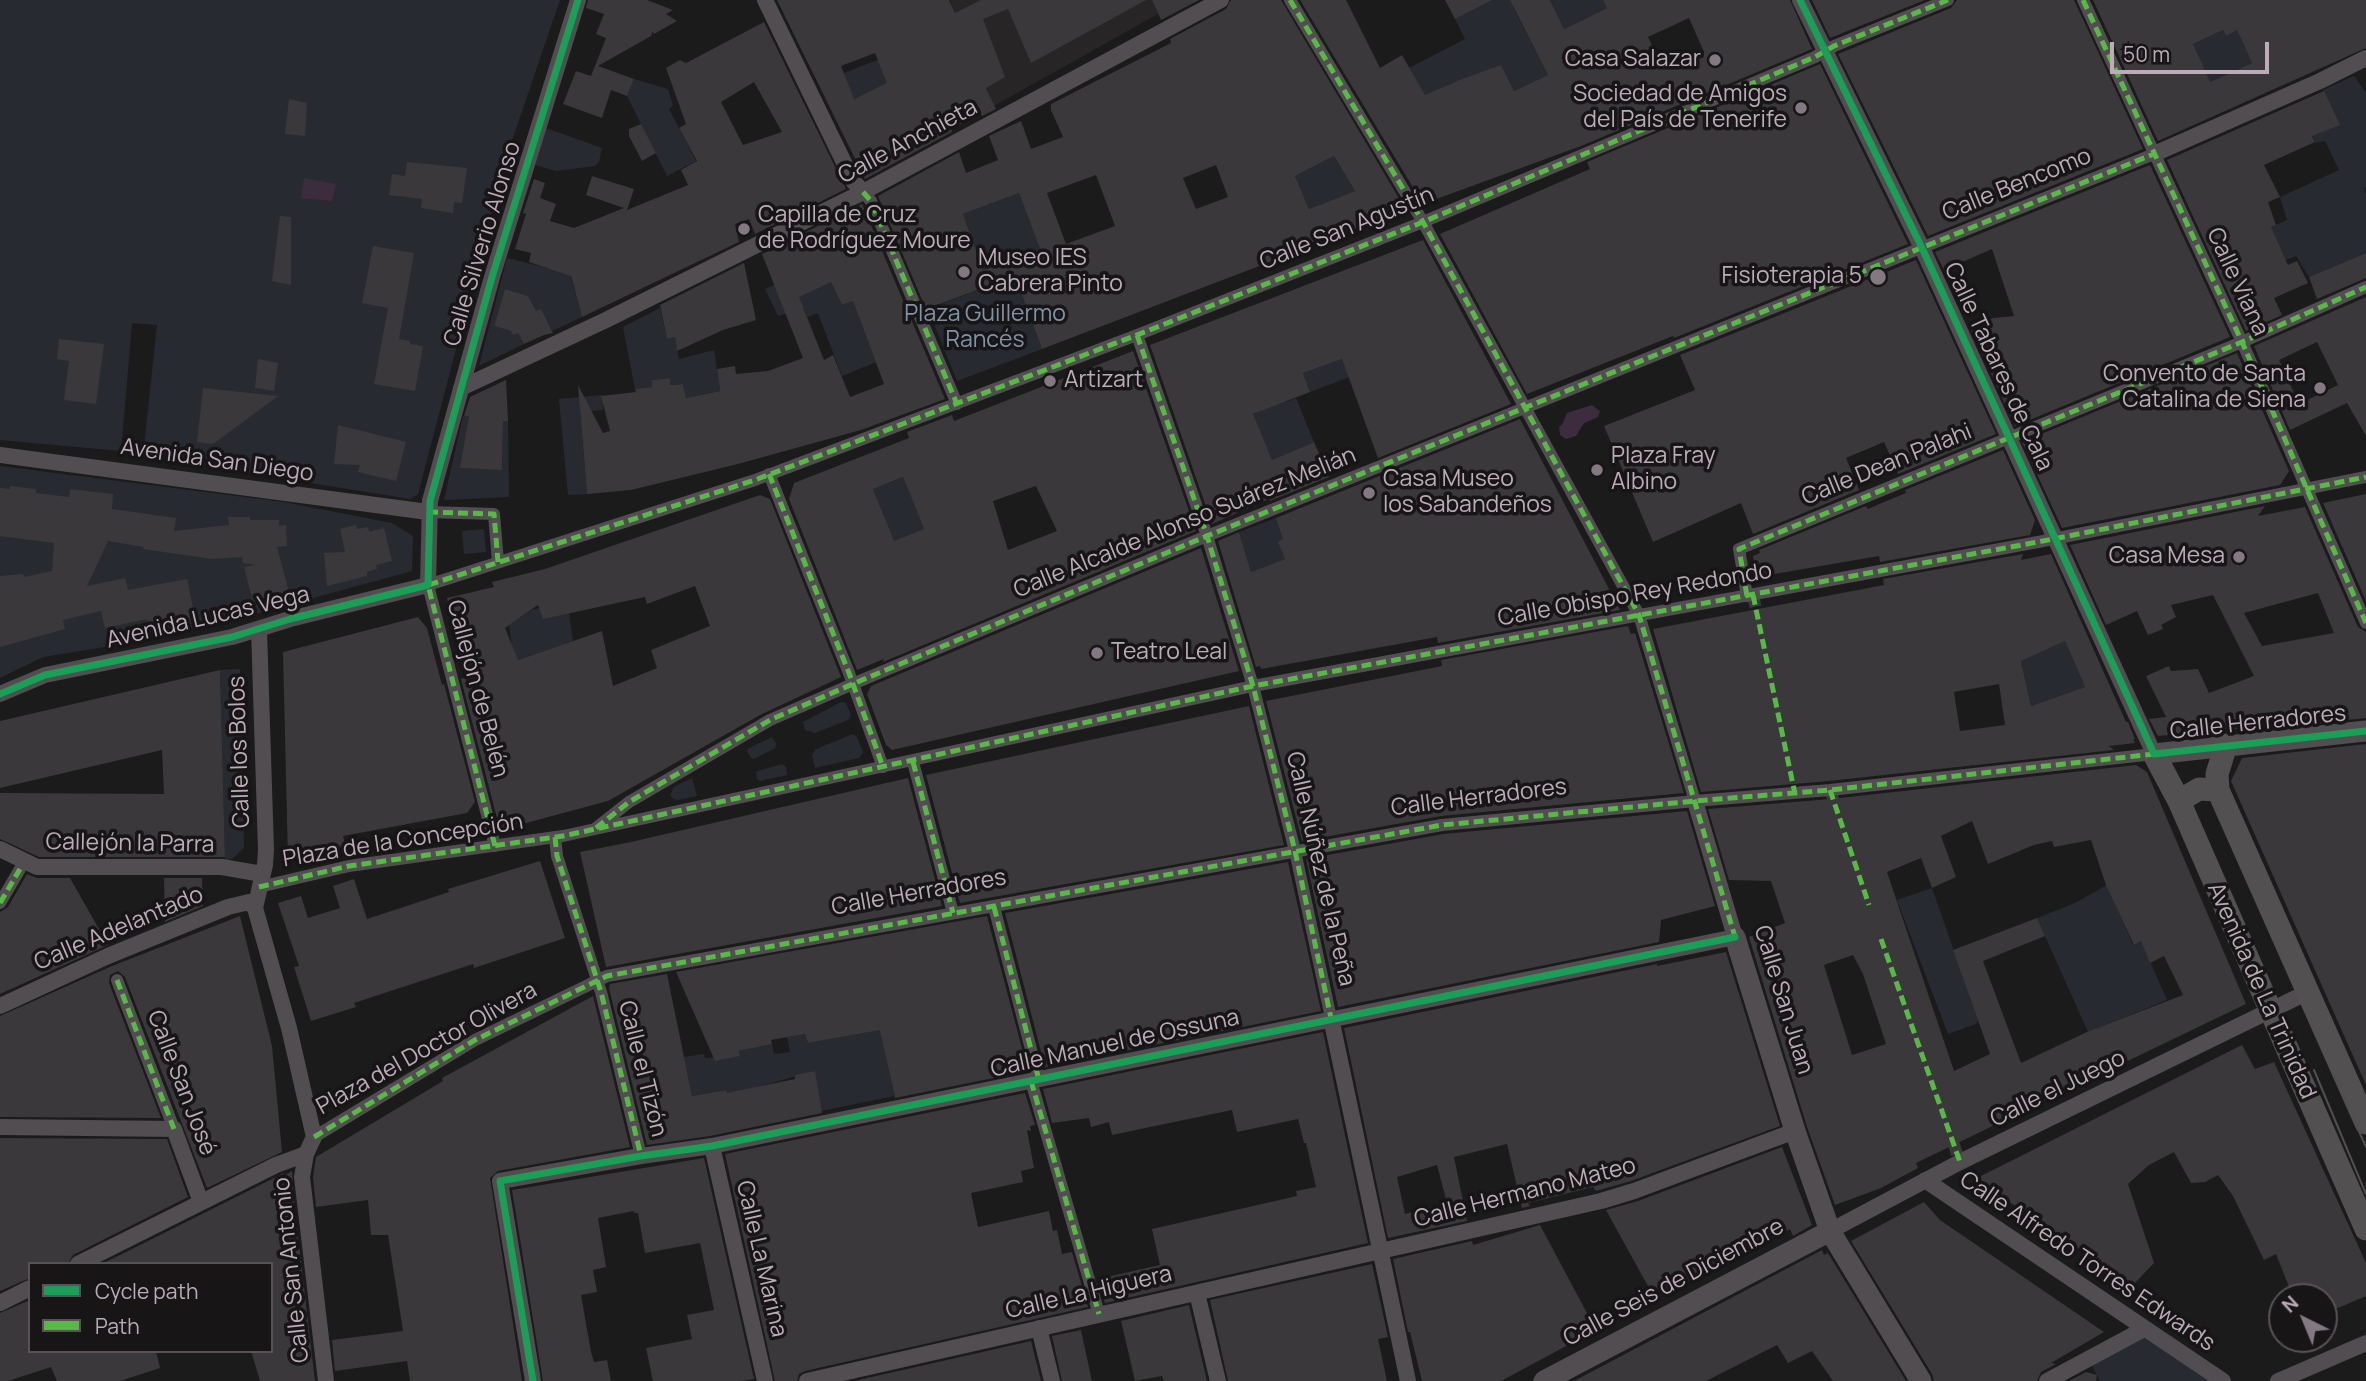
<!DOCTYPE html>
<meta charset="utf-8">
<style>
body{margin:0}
#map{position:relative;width:2366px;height:1381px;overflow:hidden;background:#1b1b1b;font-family:Manrope,sans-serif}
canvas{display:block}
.legend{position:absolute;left:28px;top:1262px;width:245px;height:91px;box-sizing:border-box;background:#171516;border:2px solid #595157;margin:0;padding:9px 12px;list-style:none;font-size:21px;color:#bcacb9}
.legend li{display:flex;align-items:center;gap:14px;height:35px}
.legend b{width:35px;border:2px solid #595157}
.north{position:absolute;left:2268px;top:1283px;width:70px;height:70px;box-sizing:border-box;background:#171516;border:2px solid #595157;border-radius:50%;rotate:317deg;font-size:19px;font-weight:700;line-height:28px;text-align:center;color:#bcacb9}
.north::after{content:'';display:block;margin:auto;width:24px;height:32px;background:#847982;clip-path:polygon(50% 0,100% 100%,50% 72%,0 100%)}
.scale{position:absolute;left:2110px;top:42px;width:159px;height:32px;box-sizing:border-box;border:4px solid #bcacb9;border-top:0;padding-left:9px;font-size:21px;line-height:24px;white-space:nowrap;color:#bcacb9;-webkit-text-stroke:5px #171516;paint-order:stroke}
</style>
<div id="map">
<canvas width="2366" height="1381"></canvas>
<ul class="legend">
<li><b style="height:9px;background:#1a9f57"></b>Cycle path</li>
<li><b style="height:9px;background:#58b947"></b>Path</li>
</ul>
<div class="north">N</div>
<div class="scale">50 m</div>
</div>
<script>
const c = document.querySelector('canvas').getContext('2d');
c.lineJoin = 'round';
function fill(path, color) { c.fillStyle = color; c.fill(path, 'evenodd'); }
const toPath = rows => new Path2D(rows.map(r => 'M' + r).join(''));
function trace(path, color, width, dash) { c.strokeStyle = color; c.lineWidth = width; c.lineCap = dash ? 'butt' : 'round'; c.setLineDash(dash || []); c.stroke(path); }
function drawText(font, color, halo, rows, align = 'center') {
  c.font = font + ' Manrope,sans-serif'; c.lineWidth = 7; c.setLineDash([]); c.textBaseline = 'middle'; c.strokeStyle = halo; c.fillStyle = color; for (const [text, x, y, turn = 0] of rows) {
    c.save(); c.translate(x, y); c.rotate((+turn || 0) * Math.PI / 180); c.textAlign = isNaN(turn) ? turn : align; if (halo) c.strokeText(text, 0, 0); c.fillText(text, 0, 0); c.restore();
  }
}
fill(toPath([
 [950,0,1152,0,1158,14,994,106]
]), '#272525');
fill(toPath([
 [0,0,560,0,507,155,418,494,410,499,143,456,157,325,132,323,121,451,0,440],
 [1494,0,1528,0,1513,7,1548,75,1514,91,1501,65,1461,90,1457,81,1439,89,1429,105,1409,68,1465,39,1455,19],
 [1550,0,1603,0,1607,8,1564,29],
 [2223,30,2226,35,2237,30,2252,63,2208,83,2193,44],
 [898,52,900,79,846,102,834,77],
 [2354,76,2366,93,2366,187,2364,188,2366,194,2366,253,2309,277,2296,256,2278,263,2271,227,2287,220,2280,197,2339,170,2325,141,2316,143,2307,124,2334,113,2323,90],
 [634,79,668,89,673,105,669,109,696,161,667,176,627,96],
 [543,127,602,148,599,162,595,166,556,171,532,164],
 [1334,156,1355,191,1309,209,1295,176],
 [1019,193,1040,249,983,270,963,214],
 [557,230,582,317,552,331,541,310,532,313,528,296,505,289,494,326,518,333,524,344,479,366,507,258,547,268],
 [1015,276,1042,349,957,381,928,309],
 [785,280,821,286,831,282,842,305,853,301,876,362,842,376,818,313,807,317,804,308,778,316,765,289],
 [660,308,667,339,675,337,679,359,714,350,720,391,686,398,683,384,670,385,670,378,652,380,652,387,635,389,623,327],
 [1342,359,1350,377,1310,392,1303,373],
 [602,395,603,410,580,412,587,494,568,495,559,399],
 [1283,395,1286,402,1296,398,1314,442,1272,460,1252,415,1260,411,1259,404],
 [463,416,469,416,461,468,502,469,503,421,508,421,509,497,444,500],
 [0,466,284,502,392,523,413,536,412,571,244,617,135,642,43,657,0,678],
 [885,473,889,483,903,477,924,529,870,551,861,529,885,519,869,479],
 [1276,518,1280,529,1289,525,1293,535,1279,542,1285,559,1251,572,1239,532],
 [484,529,486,552,464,554,462,531],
 [539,608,569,613,573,641,468,677,451,616,464,613,475,658,512,647,509,625,532,610],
 [2061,632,2085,687,2031,706,2021,661],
 [240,669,244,848,233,858,225,861,220,670],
 [841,702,846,703,851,715,848,720,815,733,805,730,803,722],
 [853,734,857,737,863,752,859,758,815,768,812,755,816,749],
 [772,737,776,743,775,748,754,759,751,758,747,751,749,748],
 [782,764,786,767,787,775,760,781,757,779,756,772,758,771],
 [692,778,697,796,678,800,673,799,670,795,674,787],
 [2107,885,2133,945,2141,941,2167,1000,2088,1032,2037,918,2075,903],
 [1932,888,1978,1020,1976,1024,1948,1034,1897,900],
 [879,1021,894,1096,821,1111,814,1071,757,1087,729,1108,726,1090,692,1096,684,1057,704,1054,705,1058,740,1056,739,1051,772,1044,774,1054,790,1052,787,1037,805,1034,808,1043,868,1032],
 [2144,1329,2223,1381,2100,1381,2089,1360]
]), '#272b31');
fill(toPath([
 [304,178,336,184,332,201,301,198],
 [1592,405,1600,411,1598,417,1584,423,1576,436,1566,439,1560,435,1559,427,1563,423,1567,413]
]), '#3d2c3e');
fill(toPath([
 [588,0,647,0,673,10,666,14,677,21,654,34,653,31,651,36,598,66,634,79,627,96,611,90,602,118,563,104,576,71,591,76,606,38,596,34,604,14,586,8],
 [777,0,949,0,955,13,981,0,1146,0,1031,63,1008,9,983,19,1005,77,986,88,996,109,982,116,980,113,951,129,952,132,865,179],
 [875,53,887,83,854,99,841,66],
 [1152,0,1199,0,1161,20],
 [1231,0,1281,0,1406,210,1042,349,1015,276,926,309,878,196,959,152,966,173,998,160,989,136,1021,121,1031,149,1063,137,1051,110,1051,104,1171,43,1170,39,1226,9],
 [1334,156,1355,191,1309,209,1295,176],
 [1216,165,1228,197,1196,209,1183,178],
 [1096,175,1115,226,1066,244,1047,193],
 [1019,193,1040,249,983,270,963,214],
 [1300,0,1346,0,1380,68,1402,55,1425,95,1457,81,1501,65,1514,91,1548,75,1510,0,1550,0,1564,29,1607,8,1603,0,1790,0,1812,49,1581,146,1423,204],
 [1689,18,1704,52,1663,69,1648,37],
 [1445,0,1493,0,1455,19],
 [1812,0,1925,0,1830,38],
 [1957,0,2074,0,2143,149,1928,236,1838,54,1951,8],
 [2093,0,2366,0,2366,48,2158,141],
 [2223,30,2226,36,2237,30,2252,63,2210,82,2193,44],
 [764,22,846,189,755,234,749,219,735,224,739,242,582,317,571,276,529,262,531,253,515,249,526,214,523,213,534,179,545,183,540,198,556,204,550,221,574,228,624,208,586,195,592,176,634,189,627,210,688,185,681,170,697,161,679,128,686,124,666,68,680,60,686,63],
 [754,82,782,132,743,145,721,102],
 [1820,64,1908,244,1674,338,1673,336,1527,394,1440,234,1590,169,1587,162],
 [2324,91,2340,125,2312,136,2315,142,2264,165,2280,197,2268,202,2276,225,2271,227,2288,265,2297,261,2308,283,2274,298,2282,315,2246,331,2167,160],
 [289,99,307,103,305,136,285,134],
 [641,124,656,153,642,161,629,136,629,129],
 [407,162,467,168,462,203,454,202,453,213,421,208,422,199,389,195,392,174,405,176],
 [2150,165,2230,337,2015,426,1970,328,1993,318,2014,316,1992,249,1944,270,1935,252],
 [862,204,945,399,861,430,738,464,631,490,587,494,578,385,603,433,610,431,601,396,636,392,635,389,652,387,652,380,670,378,670,385,683,384,686,398,720,391,717,369,735,366,736,374,768,371,803,358,762,254],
 [831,282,842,305,853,301,884,384,850,397,833,355,824,360,799,297],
 [280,216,291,217,291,285,272,281],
 [1423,240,1511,404,1378,458,1342,359,1303,373,1310,392,1253,414,1272,460,1314,442,1329,477,1270,501,1269,499,1212,524,1150,345],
 [373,246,414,253,399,339,410,341,410,344,423,346,415,391,374,384,388,308,362,303],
 [2366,253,2366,278,2317,299,2309,277],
 [1916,260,1996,434,1898,474,1884,442,1846,458,1859,490,1753,534,1741,503,1653,542,1604,426,1695,390,1680,355],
 [744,263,756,320,723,330,677,351,675,337,667,339,660,305],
 [505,289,528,296,536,311,541,309,553,333,544,335,524,344,518,333,513,335,511,331,494,326],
 [2366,297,2366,436,2347,403,2290,430,2254,346],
 [2317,342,2338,385,2299,404,2279,360],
 [59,339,104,344,96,404,64,400,69,361,57,359],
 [1133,351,1196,531,883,662,884,659,857,670,789,499,794,483,909,438,907,432,952,415,954,421],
 [903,477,924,529,894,541,873,489],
 [1036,486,1057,531,1008,550,993,501],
 [2237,353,2289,471,2280,485,2062,528,2022,442],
 [258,359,278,363,274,391,255,388],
 [506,380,508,421,503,421,502,470,460,468,469,416,464,416,470,397],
 [203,388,278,396,213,444,197,442],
 [1520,419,1620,610,1438,643,1437,637,1261,669,1260,666,1256,667,1218,541,1239,532,1251,572,1285,559,1278,542,1283,539,1276,518],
 [338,425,406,442,396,481,358,472,360,465,334,464],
 [2003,450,2035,520,2030,535,1880,562,1879,556,1757,577,1753,556,1760,553,1759,550,1866,506,1868,509,1884,502,1906,493,1905,490],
 [10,486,36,489,36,493,69,497,70,489,113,494,112,509,176,518,174,531,229,525,228,517,250,517,250,520,279,520,279,526,286,525,287,546,277,547,291,600,262,606,260,600,253,602,244,567,255,565,243,563,242,557,212,559,143,549,144,547,108,541,87,586,125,578,128,590,187,579,196,623,149,632,147,619,105,628,101,611,63,620,65,629,0,647,0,576,23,574,24,577,52,571,54,543,0,536,0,488,10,489],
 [2366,494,2366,601,2323,503],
 [760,495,770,499,841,677,760,715,608,801,500,830,461,679,478,673,464,613,451,616,447,598,494,587,492,582,545,569],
 [695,586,710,626,651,650,657,668,613,686,602,631,518,660,505,628,538,605,543,619,645,597,647,604],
 [2265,506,2258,516,2305,507,2358,627,2366,632,2366,718,2254,730,2255,727,2158,736,2149,719,2166,717,2146,676,2169,666,2171,671,2198,669,2209,693,2254,676,2213,595,2171,605,2176,617,2161,625,2163,629,2148,635,2137,611,2106,625,2070,545],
 [2318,593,2334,633,2262,646,2244,613],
 [356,525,357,529,368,527,369,532,384,528,392,561,376,565,377,569,367,572,367,576,327,586,324,553,345,552,340,529],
 [1201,548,1239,671,892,750,886,745,867,694,871,686],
 [2023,554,2021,560,2051,554,2126,722,2128,722,2135,739,2133,739,2135,743,2109,746,2114,750,1829,781,1701,792,1653,629,1884,585,1883,579],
 [2065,641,2085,687,2031,706,2021,661],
 [1999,684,2005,725,1960,731,1954,692],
 [418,617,427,628,442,685,444,684,475,802,467,813,343,836,346,847,288,860,283,652],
 [1628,626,1631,634,1635,633,1684,793,1441,816,1302,841,1266,701,1442,666,1441,660],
 [220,670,225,857,39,857,0,839,0,793,164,794,162,750,0,788,0,721],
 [1249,706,1284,845,960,903,926,775],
 [2366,744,2366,1085,2231,781,2242,758],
 [2136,765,2147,772,2246,1004,1916,1163,1918,1168,1881,1188,1835,1205,1807,1127,1749,937,1785,923,1771,881,1729,880,1708,809,1831,799],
 [1972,821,1988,864,2034,845,2052,841,2054,847,2091,840,2106,885,2134,945,2141,941,2150,963,2164,956,2183,995,2087,1032,2021,1063,1983,961,2045,936,2037,918,1953,950,1990,1054,1954,1071,1887,872,1921,858,1932,888,1956,877,1941,836],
 [1853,955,1863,974,1886,1044,1852,1055,1824,965],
 [908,778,942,906,606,967,580,852,631,842],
 [1687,811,1715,906,1661,920,1659,942,1338,1007,1306,859,1443,834],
 [540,861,565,938,474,968,473,964,354,1003,356,1007,311,1021,294,967,299,966,278,903,301,896,308,918,340,908,333,886,354,879,367,919,449,892,448,889],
 [1288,862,1321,1011,1045,1067,1005,913],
 [27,874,37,878,70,878,108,945,0,994,0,912,8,907],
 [164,878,202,878,203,906,165,922],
 [240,916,272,1046,282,1152,207,1188,125,977,118,971,110,975,109,983,161,1118,0,1117,0,1016,112,966],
 [987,916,1028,1071,895,1098,880,1030,808,1043,805,1034,771,1040,772,1044,739,1051,740,1056,715,1061,676,972],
 [1726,952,1780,1126,1631,1181,1596,1191,1593,1187,1528,1203,1530,1206,1522,1208,1507,1144,1454,1157,1467,1221,1388,1238,1344,1028,1657,964,1657,966],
 [1437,1165,1447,1203,1405,1214,1397,1177],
 [667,974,692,1096,726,1090,727,1093,795,1079,795,1075,815,1071,822,1113,710,1136,647,1145,609,988,610,984],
 [593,996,630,1147,498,1171,490,1178,522,1381,410,1381,407,1361,335,1371,332,1340,403,1331,388,1235,371,1235,368,1200,316,1207,313,1177,316,1157,443,1081,442,1078],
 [1323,1032,1368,1243,1105,1303,1098,1279,1160,1265,1152,1229,1297,1196,1296,1191,1316,1187,1306,1143,1304,1143,1298,1119,1237,1132,1232,1110,1112,1135,1109,1122,1091,1127,1089,1118,1052,1123,1043,1089],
 [2242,1045,2255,1069,2274,1062,2366,1263,2366,1296,2324,1314,2324,1297,2293,1297,2276,1254,2264,1260,2233,1196,2218,1175,2205,1182,2191,1183,2174,1152,2149,1165,2128,1184,2154,1263,2133,1285,1975,1179],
 [1025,1093,1035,1125,1030,1126,1031,1131,1027,1130,1034,1168,1021,1171,1023,1182,971,1193,978,1227,1049,1211,1053,1231,1057,1230,1062,1254,1072,1252,1088,1307,805,1371,799,1374,797,1381,775,1381,725,1154],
 [0,1138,167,1139,188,1197,73,1255,68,1264,30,1264,30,1278,0,1291],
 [1782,1147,1812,1225,1793,1236,1790,1229,1655,1299,1606,1210,1638,1201],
 [704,1158,754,1379,741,1381,653,1381,646,1348,692,1339,687,1315,714,1310,700,1243,645,1253,638,1213,634,1213,634,1211,598,1218,606,1267,593,1270,597,1292,581,1295,591,1352,594,1362,607,1360,611,1381,543,1381,512,1190],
 [292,1171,295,1211,315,1381,260,1381,251,1351,271,1351,271,1264,102,1264,280,1175,283,1173,284,1176],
 [1924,1202,1940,1220,2104,1332,2051,1363,2056,1364,2041,1372,2037,1381,1934,1381,1932,1374,1851,1241],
 [1540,1225,1596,1330,1501,1381,1422,1381,1410,1332,1408,1332,1393,1259,1472,1241,1473,1245],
 [1822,1250,1824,1255,1828,1253,1906,1381,1833,1381,1812,1351,1788,1363,1777,1345,1706,1381,1574,1381],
 [1372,1264,1388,1337,1378,1339,1387,1381,1228,1381,1210,1300],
 [30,1300,30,1351,156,1351,160,1368,120,1381,57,1381,51,1367,8,1381,0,1381,0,1313],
 [1189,1305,1207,1381,1164,1381,1162,1376,1135,1381,1121,1321],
 [1081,1330,1092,1381,1062,1381,1052,1336],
 [1031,1341,1041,1381,854,1381],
 [2086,1372,2097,1375,2096,1381,2069,1381]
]), '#3a383a');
trace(toPath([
 [1753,595,1795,794],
 [1830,790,1869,905],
 [1881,939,1960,1162]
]), '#3b383b', 12, [12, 6]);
trace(toPath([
 [1290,0,1423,222,1639,615,1695,801],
 [2083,0,2242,342,2366,623],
 [863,192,871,201,957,404],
 [1137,335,1207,536,1253,686,1295,851,1331,1018],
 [769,474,849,673,883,767],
 [428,512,494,514,498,562],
 [1747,596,1739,549,2242,342,2366,287],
 [913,762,953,913],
 [596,828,629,802,770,720,862,680,1207,536,2154,154],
 [555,837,557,856,601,992,641,1156],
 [495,846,428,585,755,480,1137,335,1423,222,1815,57,1834,46,1948,0],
 [259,887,349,866,563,836,1253,686,2038,542,2366,477],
 [0,903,20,869],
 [994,907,1039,1080],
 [117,980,174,1129],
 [1031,1081,1099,1314],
 [314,1137,475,1040,607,976,1442,825,1695,801,1830,790,2154,754]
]), '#514d50', 12);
trace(toPath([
 [765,0,853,181,863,192],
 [1800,0,1922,248,2154,754],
 [2154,154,2320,81,2366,58],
 [461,388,606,320,863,192,1221,0],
 [0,455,428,512],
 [259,629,266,850,265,865,255,908,289,1028,314,1137,306,1154,302,1177,326,1381],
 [0,694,45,675,232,637,290,619,428,585,430,501,492,277,578,0],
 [0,849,37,867,222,867,262,874],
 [0,1006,108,956,228,907,249,902,255,908],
 [1331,1018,1408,1381],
 [0,1127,174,1129,201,1202],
 [712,1146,765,1381],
 [1925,1180,2223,1381],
 [1830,1231,1960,1162,2308,992],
 [78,1264,276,1165,306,1154],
 [1197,1293,1218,1381],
 [0,1303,30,1288],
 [1039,1328,1052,1381],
 [533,1381,500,1181,641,1156,712,1146,1735,937,1695,801],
 [807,1381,1601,1201,1634,1191,1795,1131],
 [2047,1381,2144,1329],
 [2278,1381,2366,1343]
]), '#514d50', 16);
trace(toPath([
 [2154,754,2366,731],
 [1735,937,1795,1131,1830,1231,1921,1381],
 [1544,1381,1830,1231]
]), '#514d50', 21);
trace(toPath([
 [2226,745,2217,774,2218,790,2366,1123],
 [2154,754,2179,801,2366,1229],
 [2179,801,2199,789,2218,790]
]), '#535052', 23);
trace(toPath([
 [2328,1062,2366,1147],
 [2314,1070,2366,1194]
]), '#524e52', 2);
trace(toPath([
 [1290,0,1423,222,1639,615,1735,937],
 [2083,0,2242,342,2366,623],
 [863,192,871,201,957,404],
 [1137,335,1207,536,1253,686,1295,851,1331,1018],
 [769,474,849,673,883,767],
 [428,512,494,514,498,562],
 [1753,595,1795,794],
 [1747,596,1739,549,2242,342,2366,287],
 [913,762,953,913],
 [1830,790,1869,905],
 [596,828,629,802,770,720,862,680,1207,536,2154,154],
 [555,837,557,856,601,992,641,1156],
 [495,846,428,585,755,480,1137,335,1423,222,1815,57,1834,46,1948,0],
 [259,887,349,866,563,836,1253,686,2038,542,2366,477],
 [0,903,20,869],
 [994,907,1039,1080],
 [1881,939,1960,1162],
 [117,980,174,1129],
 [1031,1081,1099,1314],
 [314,1137,475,1040,607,976,1442,825,1695,801,1830,790,2154,754]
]), '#58b947', 5, [10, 5]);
trace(toPath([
 [1800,0,1922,248,2154,754,2366,731],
 [0,694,45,675,232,637,290,619,428,585,430,501,492,277,578,0],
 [533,1381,500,1181,641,1156,712,1146,1735,937]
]), '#1a9f57', 7);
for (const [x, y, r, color] of [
 [1715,60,7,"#847982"],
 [1801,108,7,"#847982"],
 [744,229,7,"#847982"],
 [964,272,7,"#847982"],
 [1878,277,9,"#847982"],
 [1050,381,7,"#847982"],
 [2320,388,7,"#847982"],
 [1597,470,7,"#847982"],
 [1369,493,7,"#847982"],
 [2239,557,7,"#847982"],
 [1097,653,7,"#847982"]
]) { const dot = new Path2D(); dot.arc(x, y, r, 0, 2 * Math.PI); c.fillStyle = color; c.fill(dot); trace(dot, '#171516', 2.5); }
drawText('23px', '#bcacb9', '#171516', [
 ["Casa Salazar",1701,60,"right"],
 ["Sociedad de Amigos",1787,95,"right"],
 ["del País de Tenerife",1787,121,"right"],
 ["Capilla de Cruz",758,216],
 ["de Rodríguez Moure",758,242],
 ["Museo IES",978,259],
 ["Cabrera Pinto",978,285],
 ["Fisioterapia 5",1862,277,"right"],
 ["Convento de Santa",2306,375,"right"],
 ["Catalina de Siena",2306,401,"right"],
 ["Artizart",1064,381],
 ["Plaza Fray",1611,457],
 ["Albino",1611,483],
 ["Casa Museo",1383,480],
 ["los Sabandeños",1383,506],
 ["Casa Mesa",2225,557,"right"],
 ["Teatro Leal",1111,653]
], 'left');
drawText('23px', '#bcacb9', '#171516', [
 ["Calle Anchieta",908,142,-28],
 ["Calle Bencomo",2017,185,-22],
 ["Calle San Agustín",1347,229,-22],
 ["Calle Silverio Alonso",483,244,-73],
 ["Calle Viana",2237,282,65],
 ["Calle Tabares de Cala",1998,367,65],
 ["Avenida San Diego",217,461,8],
 ["Calle Dean Palahi",1887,465,-22],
 ["Calle Alcalde Alonso Suárez Melián",1185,523,-22],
 ["Calle Obispo Rey Redondo",1635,595,-10],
 ["Avenida Lucas Vega",208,618,-13],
 ["Callejón de Belén",477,689,75],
 ["Calle Herradores",2258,723,-6],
 ["Calle los Bolos",240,752,-92],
 ["Calle Herradores",1479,798,-7],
 ["Plaza de la Concepción",403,841,-9],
 ["Callejón la Parra",130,844,1],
 ["Calle Núñez de la Peña",1320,869,77],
 ["Calle Herradores",919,893,-10],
 ["Calle Adelantado",119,929,-23],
 ["Avenida de La Trinidad",2261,991,66],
 ["Calle San Juan",1783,1000,73],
 ["Calle Manuel de Ossuna",1115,1044,-12],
 ["Plaza del Doctor Olivera",427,1049,-29],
 ["Calle el Tizón",642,1069,76],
 ["Calle San José",181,1083,69],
 ["Calle el Juego",2058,1089,-26],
 ["Calle Hermano Mateo",1525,1193,-14],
 ["Calle La Marina",761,1259,77],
 ["Calle Alfredo Torres Edwards",2087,1262,34],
 ["Calle San Antonio",292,1270,-96],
 ["Calle Seis de Diciembre",1674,1283,-28],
 ["Calle La Higuera",1089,1293,-13]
]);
drawText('23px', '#8293a8', '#171516', [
 ["Plaza Guillermo",985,315],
 ["Rancés",985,341]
]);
</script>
